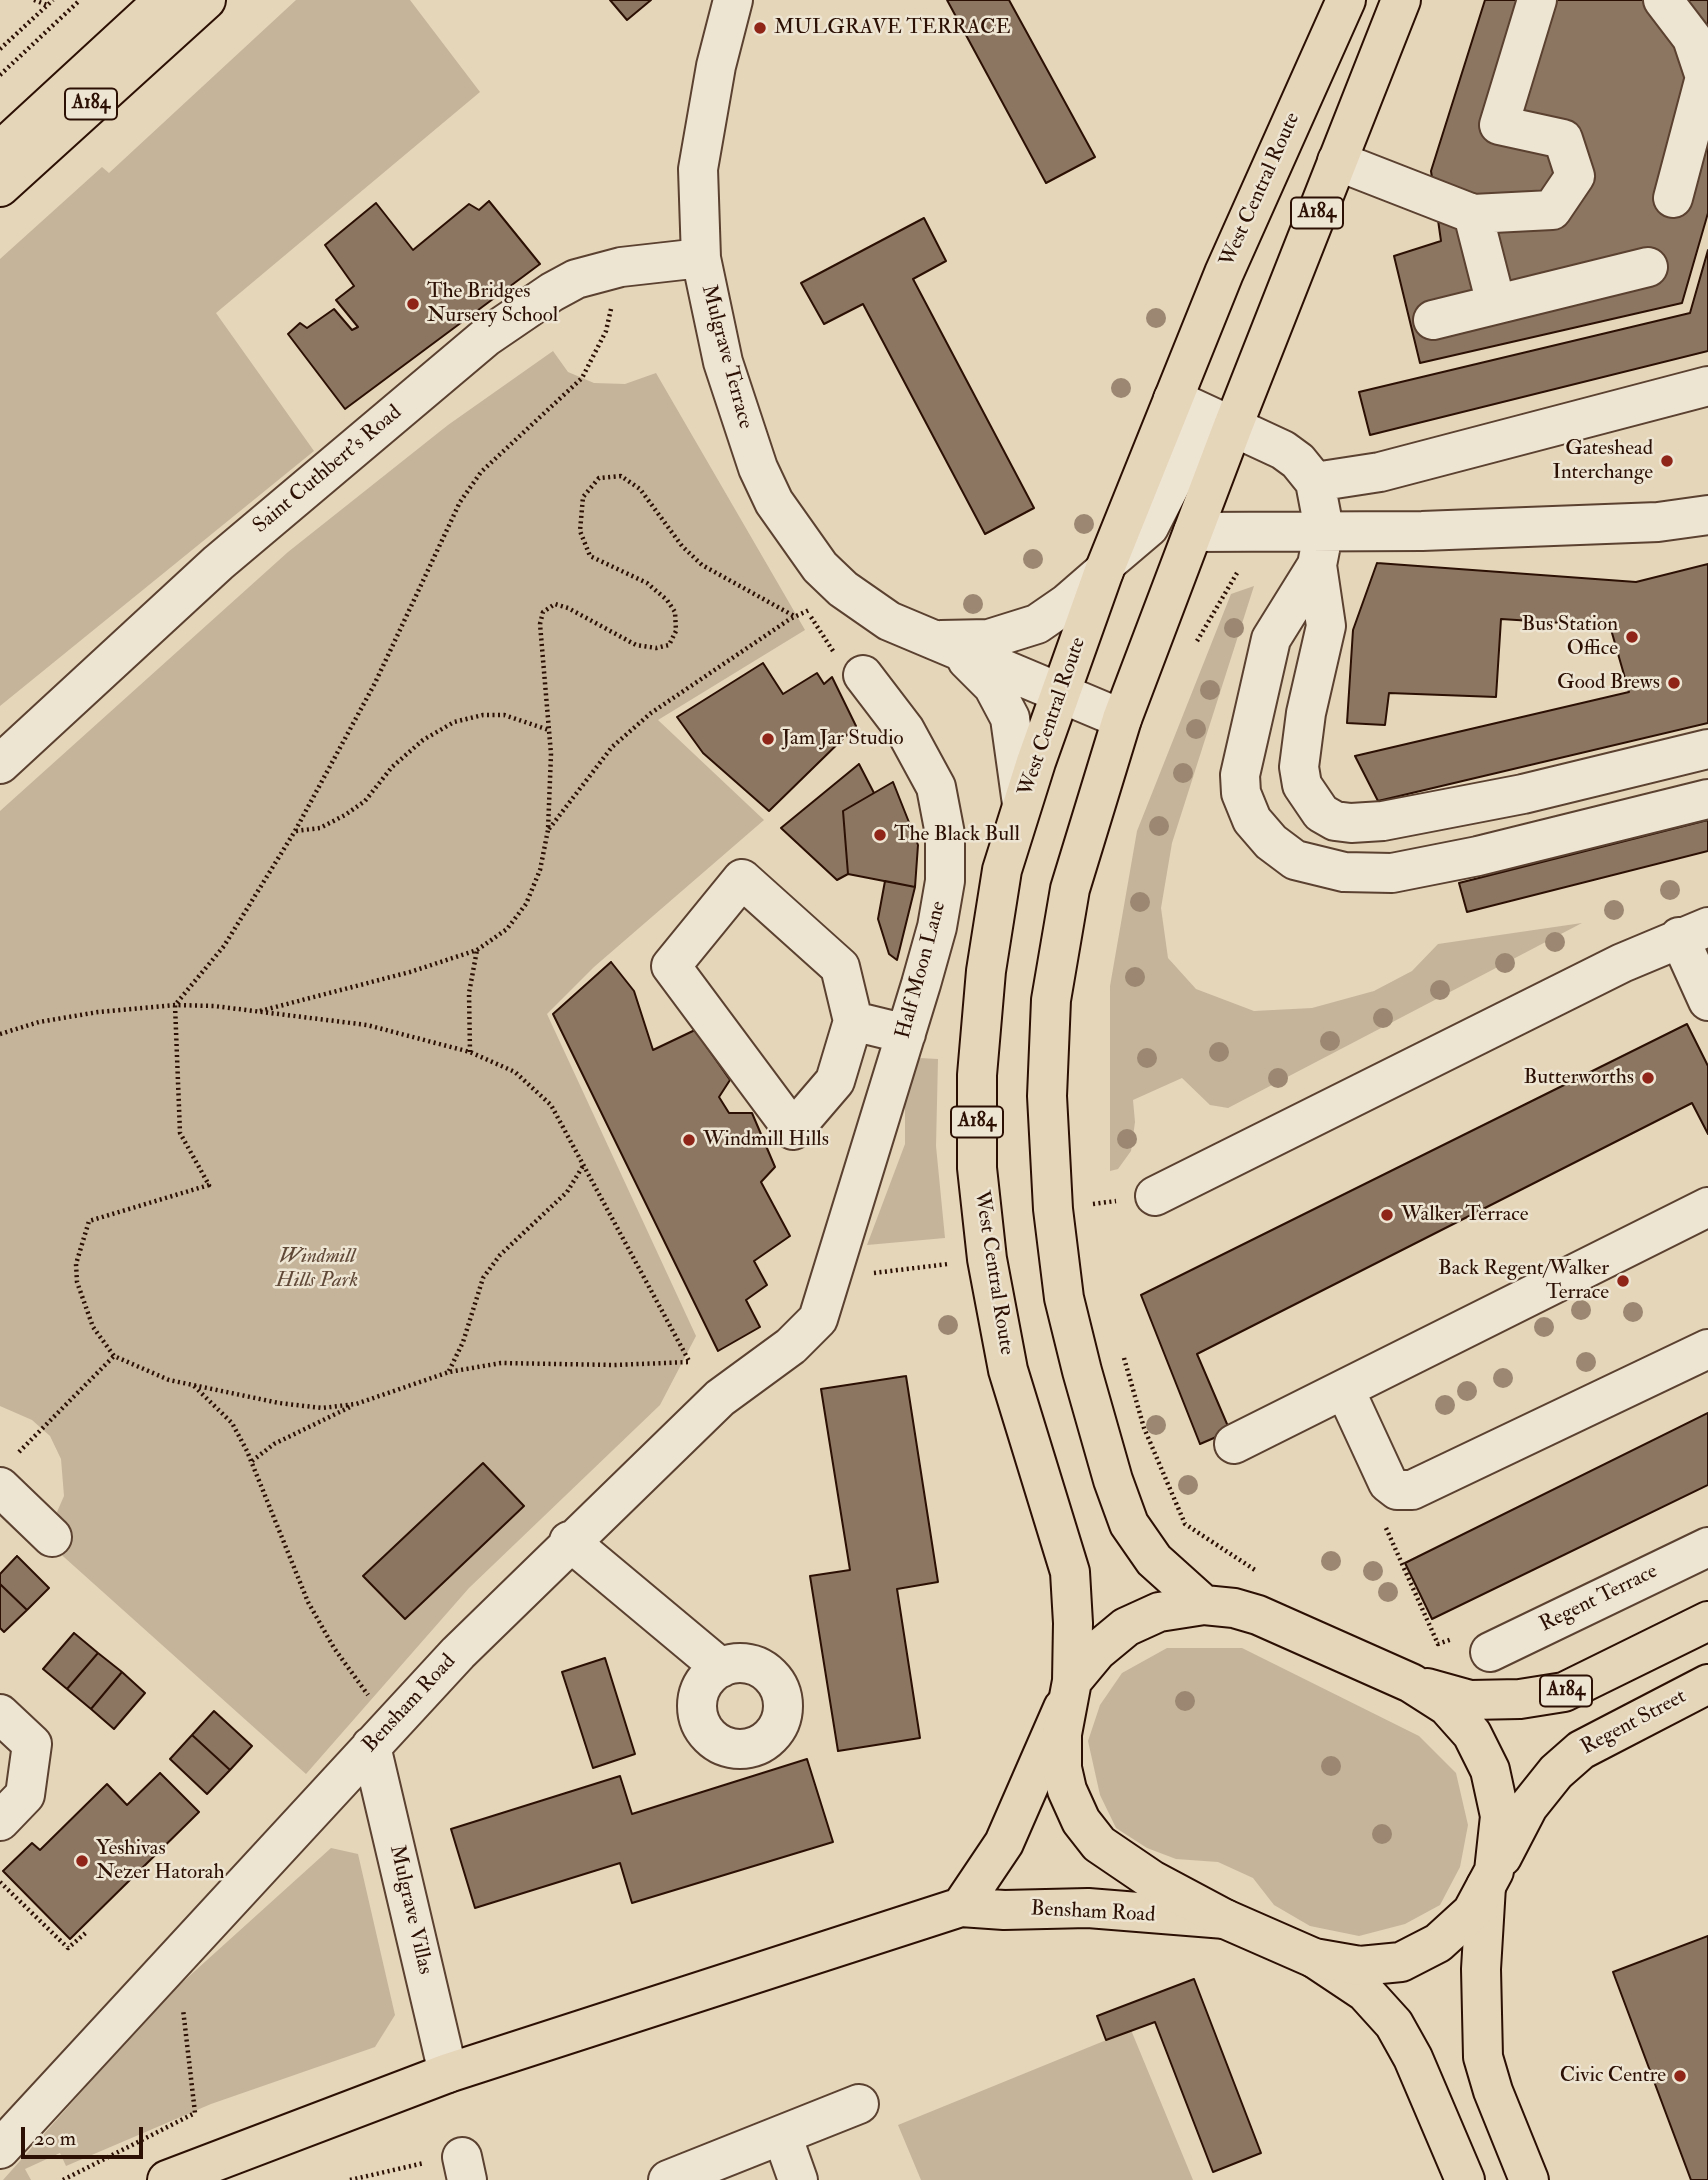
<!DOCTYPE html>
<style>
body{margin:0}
#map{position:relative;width:1708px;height:2180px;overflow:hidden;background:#e5d5b9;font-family:"IM FELL Double Pica",serif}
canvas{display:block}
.scale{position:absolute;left:21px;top:2127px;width:122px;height:32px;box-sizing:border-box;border:4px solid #2b1003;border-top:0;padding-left:9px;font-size:21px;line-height:24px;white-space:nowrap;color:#2b1003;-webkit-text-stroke:5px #eee4d2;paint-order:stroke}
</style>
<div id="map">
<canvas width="1708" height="2180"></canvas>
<div class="scale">20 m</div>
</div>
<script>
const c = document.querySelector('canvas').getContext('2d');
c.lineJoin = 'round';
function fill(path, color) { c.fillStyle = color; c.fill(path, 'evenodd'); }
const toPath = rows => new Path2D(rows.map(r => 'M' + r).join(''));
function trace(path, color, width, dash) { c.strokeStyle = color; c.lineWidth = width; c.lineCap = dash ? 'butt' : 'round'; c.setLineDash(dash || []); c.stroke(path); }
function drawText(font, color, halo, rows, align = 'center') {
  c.font = font + ' "IM FELL Double Pica",serif'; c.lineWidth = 5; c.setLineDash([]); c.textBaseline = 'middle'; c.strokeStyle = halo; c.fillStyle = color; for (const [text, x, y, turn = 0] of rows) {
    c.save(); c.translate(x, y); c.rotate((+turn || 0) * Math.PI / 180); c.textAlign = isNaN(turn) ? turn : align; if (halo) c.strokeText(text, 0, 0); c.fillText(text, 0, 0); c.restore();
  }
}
fill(toPath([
 [296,0,410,0,480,92,216,313,314,451,0,706,0,259,102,167,109,173],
 [553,351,568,372,594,383,625,384,656,373,805,630,658,720,764,820,594,967,547,1014,696,1336,660,1405,469,1588,306,1774,55,1549,64,1535,57,1512,64,1496,61,1459,50,1436,32,1420,0,1406,0,811,288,552,448,425],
 [1254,586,1172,843,1161,908,1168,958,1196,989,1254,1011,1312,1008,1374,991,1412,971,1438,944,1582,923,1228,1108,1210,1105,1182,1078,1133,1100,1135,1122,1131,1151,1118,1169,1110,1171,1110,986,1137,831,1231,594],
 [919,1058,938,1059,936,1146,945,1238,867,1245,905,1144,905,1098],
 [1167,1648,1242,1648,1419,1736,1456,1773,1468,1825,1460,1867,1440,1905,1405,1924,1359,1936,1310,1926,1274,1905,1253,1878,1218,1862,1176,1859,1147,1848,1116,1828,1100,1795,1088,1741,1100,1705,1122,1673],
 [331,1848,358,1854,395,2015,375,2047,211,2104,66,2166,60,2153,25,2169,31,2180,3,2180,165,1998],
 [1131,2030,1193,2180,921,2180,898,2125]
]), '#c5b49a');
const building = toPath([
 [610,0,651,0,627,20,610,0],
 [947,0,1009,0,1095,157,1046,183,947,0],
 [1485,0,1708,0,1708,213,1682,303,1420,363,1394,256,1441,241,1431,171,1485,0],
 [489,201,540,264,345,409,288,334,300,323,307,328,334,309,352,330,358,327,336,300,354,286,325,245,376,203,413,250,469,204,479,210,489,201],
 [924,218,946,261,913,279,1034,508,985,534,863,304,824,324,801,283,924,218],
 [1708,250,1708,351,1370,435,1359,392,1690,313,1708,250],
 [1377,563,1636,582,1708,564,1708,723,1378,801,1355,756,1629,692,1610,626,1501,619,1496,697,1389,693,1385,725,1347,723,1353,630,1377,563],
 [763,663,783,694,817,673,824,684,832,677,856,726,769,811,703,753,677,717,763,663],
 [859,764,874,793,843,811,848,874,837,880,781,828,859,764],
 [893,782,918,845,915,887,848,874,843,811,893,782],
 [1708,820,1708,851,1467,912,1459,883,1708,820],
 [885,881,915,887,897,960,889,954,878,919,885,881],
 [611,962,634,991,653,1050,695,1030,730,1080,719,1097,729,1113,752,1113,775,1167,761,1182,790,1236,754,1261,767,1285,746,1300,760,1327,718,1351,553,1014,611,962],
 [1687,1024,1708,1066,1708,1134,1692,1103,1197,1354,1230,1431,1200,1444,1141,1295,1687,1024],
 [906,1376,938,1582,897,1589,920,1738,838,1751,810,1576,850,1570,821,1389,906,1376],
 [1708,1413,1708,1485,1432,1619,1405,1563,1708,1413],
 [483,1463,524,1506,405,1619,363,1576,483,1463],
 [17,1556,49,1588,27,1610,0,1584,0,1574,17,1556],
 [0,1584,27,1610,4,1632,0,1628,0,1584],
 [74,1633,98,1653,67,1689,43,1669,74,1633],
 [98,1653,122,1672,91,1709,67,1689,98,1653],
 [605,1658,635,1754,593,1768,562,1672,605,1658],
 [122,1672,145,1693,114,1729,91,1709,122,1672],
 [214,1711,252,1746,230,1770,192,1735,214,1711],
 [192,1735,230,1770,207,1794,170,1759,192,1735],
 [807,1759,833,1842,632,1903,620,1863,475,1908,451,1829,620,1776,632,1814,807,1759],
 [160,1773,199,1812,70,1939,3,1871,32,1843,40,1850,107,1784,127,1805,160,1773],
 [1708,1936,1708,2180,1691,2180,1613,1972,1708,1936],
 [1194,1979,1261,2153,1213,2172,1155,2022,1106,2040,1097,2016,1194,1979]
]);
fill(building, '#8c7662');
trace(building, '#2b1003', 2);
const minor = toPath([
 [733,0,716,66,698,169,701,258,723,362,758,468,774,502,820,567,843,589,889,621,1122,719],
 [1663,0,1692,38,1705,77,1673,198],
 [1337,161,1473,214,1552,210,1575,176,1563,139,1499,125,1537,0],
 [1473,214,1496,304],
 [1433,320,1648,267],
 [1173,399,1283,450,1298,461,1315,482,1324,529,1317,565,1326,626,1306,713,1299,767,1302,785,1321,813,1335,821,1351,823,1383,821,1523,794,1708,749],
 [1315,482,1380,472,1708,386],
 [1193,532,1422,531,1658,522,1708,515],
 [1109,561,1149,527,1195,437,1206,429,1233,426],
 [1317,565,1271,639,1240,775,1241,793,1252,820,1271,842,1295,860,1344,872,1392,873,1478,856,1708,799],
 [941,640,989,639,1037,624,1066,604,1104,571],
 [967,660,993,686,1010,718,1022,804],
 [0,764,218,563,486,337,552,292,576,279,621,267,701,258],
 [1679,937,1708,1001],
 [853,1021,835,1081,793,1130,671,966,742,879,840,967,853,1021,906,1034],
 [1155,1196,1622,963,1708,927],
 [1345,1390,1388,1483,1397,1490,1412,1490,1708,1349],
 [1234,1444,1708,1207],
 [0,1487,52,1537],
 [569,1541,721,1668],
 [1490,1652,1708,1547],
 '697 1706a43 43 0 1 1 86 0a43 43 0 1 1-86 0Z',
 [0,1714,32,1744,25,1795,0,1821],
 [371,1746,448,2073],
 [782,2135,798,2180],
 [0,2149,458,1653,720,1398,791,1346,818,1319,921,984,937,927,945,881,945,834,936,787,905,730,863,675],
 [462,2157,467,2180],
 [668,2180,859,2104]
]);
const major = toPath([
 [1486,1886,1481,1969,1483,2057,1493,2091,1529,2180],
 [961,1907,1004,1843,1063,1708],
 [1314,1958,1365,1992,1394,2024,1413,2058,1465,2180],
 [167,2180,448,2073,961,1907,1004,1910,1088,1908,1225,1919]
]);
const highway = toPath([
 [0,151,164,0],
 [0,187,206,0],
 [1204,1605,1154,1560,1129,1524,1113,1480,1082,1371,1064,1298,1053,1209,1047,1096,1051,1000,1070,889,1122,719,1233,426,1401,0],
 [1204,1605,1234,1608,1258,1615,1411,1683,1447,1706,1472,1734,1490,1770,1500,1816,1494,1871,1472,1912,1438,1943,1401,1962,1360,1966,1314,1958,1225,1919,1152,1880,1099,1844,1081,1821,1067,1790,1062,1768,1062,1734,1072,1681,1097,1651,1126,1627,1159,1612,1204,1605],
 [1072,1681,1073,1623,1070,1572,1008,1370,987,1259,977,1168,977,1075,986,971,1002,870,1036,762,1104,571,1224,273,1346,0],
 [1427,1688,1470,1700,1520,1699,1564,1692,1708,1621],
 [1502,1857,1528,1807,1556,1772,1581,1750,1708,1684]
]);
trace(minor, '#5a4130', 42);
trace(major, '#2b1003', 42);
trace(highway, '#2b1003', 42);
trace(toPath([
 [34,0,47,5],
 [0,49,53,0],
 [0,75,80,0],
 [611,309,606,331,582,378,481,472,460,502,375,683,295,831,224,946,175,1005,180,1133,209,1185,89,1221,76,1264,77,1282,93,1327,114,1356,169,1380,279,1403,322,1408,356,1404,449,1372,501,1363,614,1365,690,1362],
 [811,617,833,651],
 [1197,641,1237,573],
 [549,829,612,747,651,713,790,619,809,610],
 [296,831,320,828,345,815,365,801,392,767,423,740,454,722,483,715,504,715,549,730],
 [260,1011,410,972,477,950,507,929,526,904,540,870,548,830,551,754,540,624,543,612,555,604,568,608,636,645,656,648,669,645,676,631,675,612,667,600,647,583,590,556,580,531,583,497,599,478,621,476,640,489,682,546,702,565,794,616],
 [0,1034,39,1022,98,1012,175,1005,214,1006,367,1025,470,1052,515,1072,551,1105,689,1361],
 [470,1052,469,993,477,950],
 [1093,1204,1116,1201],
 [874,1273,948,1264],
 [1124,1358,1144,1428,1185,1524,1255,1570],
 [449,1371,463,1342,483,1278,500,1255,567,1192,583,1166],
 [194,1386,232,1423,247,1451,308,1602,334,1648,368,1695],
 [19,1452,114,1356],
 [252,1461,274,1444,352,1406],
 [1386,1528,1438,1644,1452,1639],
 [0,1882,68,1948,88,1931],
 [63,2180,195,2113,183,2009],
 [350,2180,424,2163]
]), '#2b1003', 4.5, [2, 3.5]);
trace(minor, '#eee4d2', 38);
trace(major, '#e5d5b9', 38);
trace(highway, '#e5d5b9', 38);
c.fillStyle = '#9c8872';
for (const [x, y] of [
 [1156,318],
 [1121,388],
 [1084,524],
 [1033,559],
 [973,604],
 [1234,628],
 [1210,690],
 [1196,729],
 [1183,773],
 [1159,826],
 [1670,890],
 [1140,902],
 [1614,910],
 [1555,942],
 [1505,963],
 [1135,977],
 [1440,990],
 [1383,1018],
 [1330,1041],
 [1219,1052],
 [1147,1058],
 [1278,1078],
 [1127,1139],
 [1581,1310],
 [1633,1312],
 [948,1325],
 [1544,1327],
 [1586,1362],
 [1503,1378],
 [1467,1391],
 [1445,1405],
 [1156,1425],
 [1188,1485],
 [1331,1561],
 [1373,1571],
 [1388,1592],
 [1185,1701],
 [1331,1766],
 [1382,1834]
]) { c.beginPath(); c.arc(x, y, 10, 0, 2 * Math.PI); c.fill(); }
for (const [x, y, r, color] of [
 [760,28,7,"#8f2418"],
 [413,304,7,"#8f2418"],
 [1667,461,7,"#8f2418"],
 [1632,637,7,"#8f2418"],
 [1674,683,7,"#8f2418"],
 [768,739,7,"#8f2418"],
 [880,835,7,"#8f2418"],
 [1648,1078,7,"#8f2418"],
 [689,1140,7,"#8f2418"],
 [1387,1215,7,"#8f2418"],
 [1623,1281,7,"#8f2418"],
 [82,1861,7,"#8f2418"],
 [1680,2076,7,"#8f2418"]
]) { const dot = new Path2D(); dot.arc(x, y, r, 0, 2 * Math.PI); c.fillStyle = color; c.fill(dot); trace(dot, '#eee4d2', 2.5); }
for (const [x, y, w] of [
 [91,104,52],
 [1317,213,52],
 [977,1122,52],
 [1566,1691,52]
]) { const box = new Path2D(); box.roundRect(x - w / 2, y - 15.5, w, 31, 5); c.fillStyle = '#eee4d2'; c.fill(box); trace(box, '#2b1003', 2); }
drawText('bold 19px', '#2b1003', null, [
 ["A184",91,104],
 ["A184",1317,213],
 ["A184",977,1122],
 ["A184",1566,1691]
]);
drawText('21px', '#2b1003', '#eee4d2', [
 ["MULGRAVE TERRACE",774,28],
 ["The Bridges",427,292],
 ["Nursery School",427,316],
 ["Gateshead",1653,449,"right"],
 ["Interchange",1653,473,"right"],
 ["Bus Station",1618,625,"right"],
 ["Office",1618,649,"right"],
 ["Good Brews",1660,683,"right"],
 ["Jam Jar Studio",782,739],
 ["The Black Bull",894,835],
 ["Butterworths",1634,1078,"right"],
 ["Windmill Hills",703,1140],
 ["Walker Terrace",1401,1215],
 ["Back Regent/Walker",1609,1269,"right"],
 ["Terrace",1609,1293,"right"],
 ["Yeshivas",96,1849],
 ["Nezer Hatorah",96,1873],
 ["Civic Centre",1666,2076,"right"]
], 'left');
drawText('21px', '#2b1003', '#eee4d2', [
 ["West Central Route",1261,190,-66],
 ["Mulgrave Terrace",726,357,75],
 ["Saint Cuthbert's Road",328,470,-40],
 ["West Central Route",1053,717,-71],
 ["Half Moon Lane",922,970,-75],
 ["West Central Route",993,1273,81],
 ["Regent Terrace",1599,1599,-26],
 ["Bensham Road",410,1704,-47],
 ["Regent Street",1634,1723,-28],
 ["Mulgrave Villas",410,1910,77],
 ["Bensham Road",1093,1913,3]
]);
drawText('italic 21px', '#614938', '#eee4d2', [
 ["Windmill",317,1257],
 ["Hills Park",317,1281]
]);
</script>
